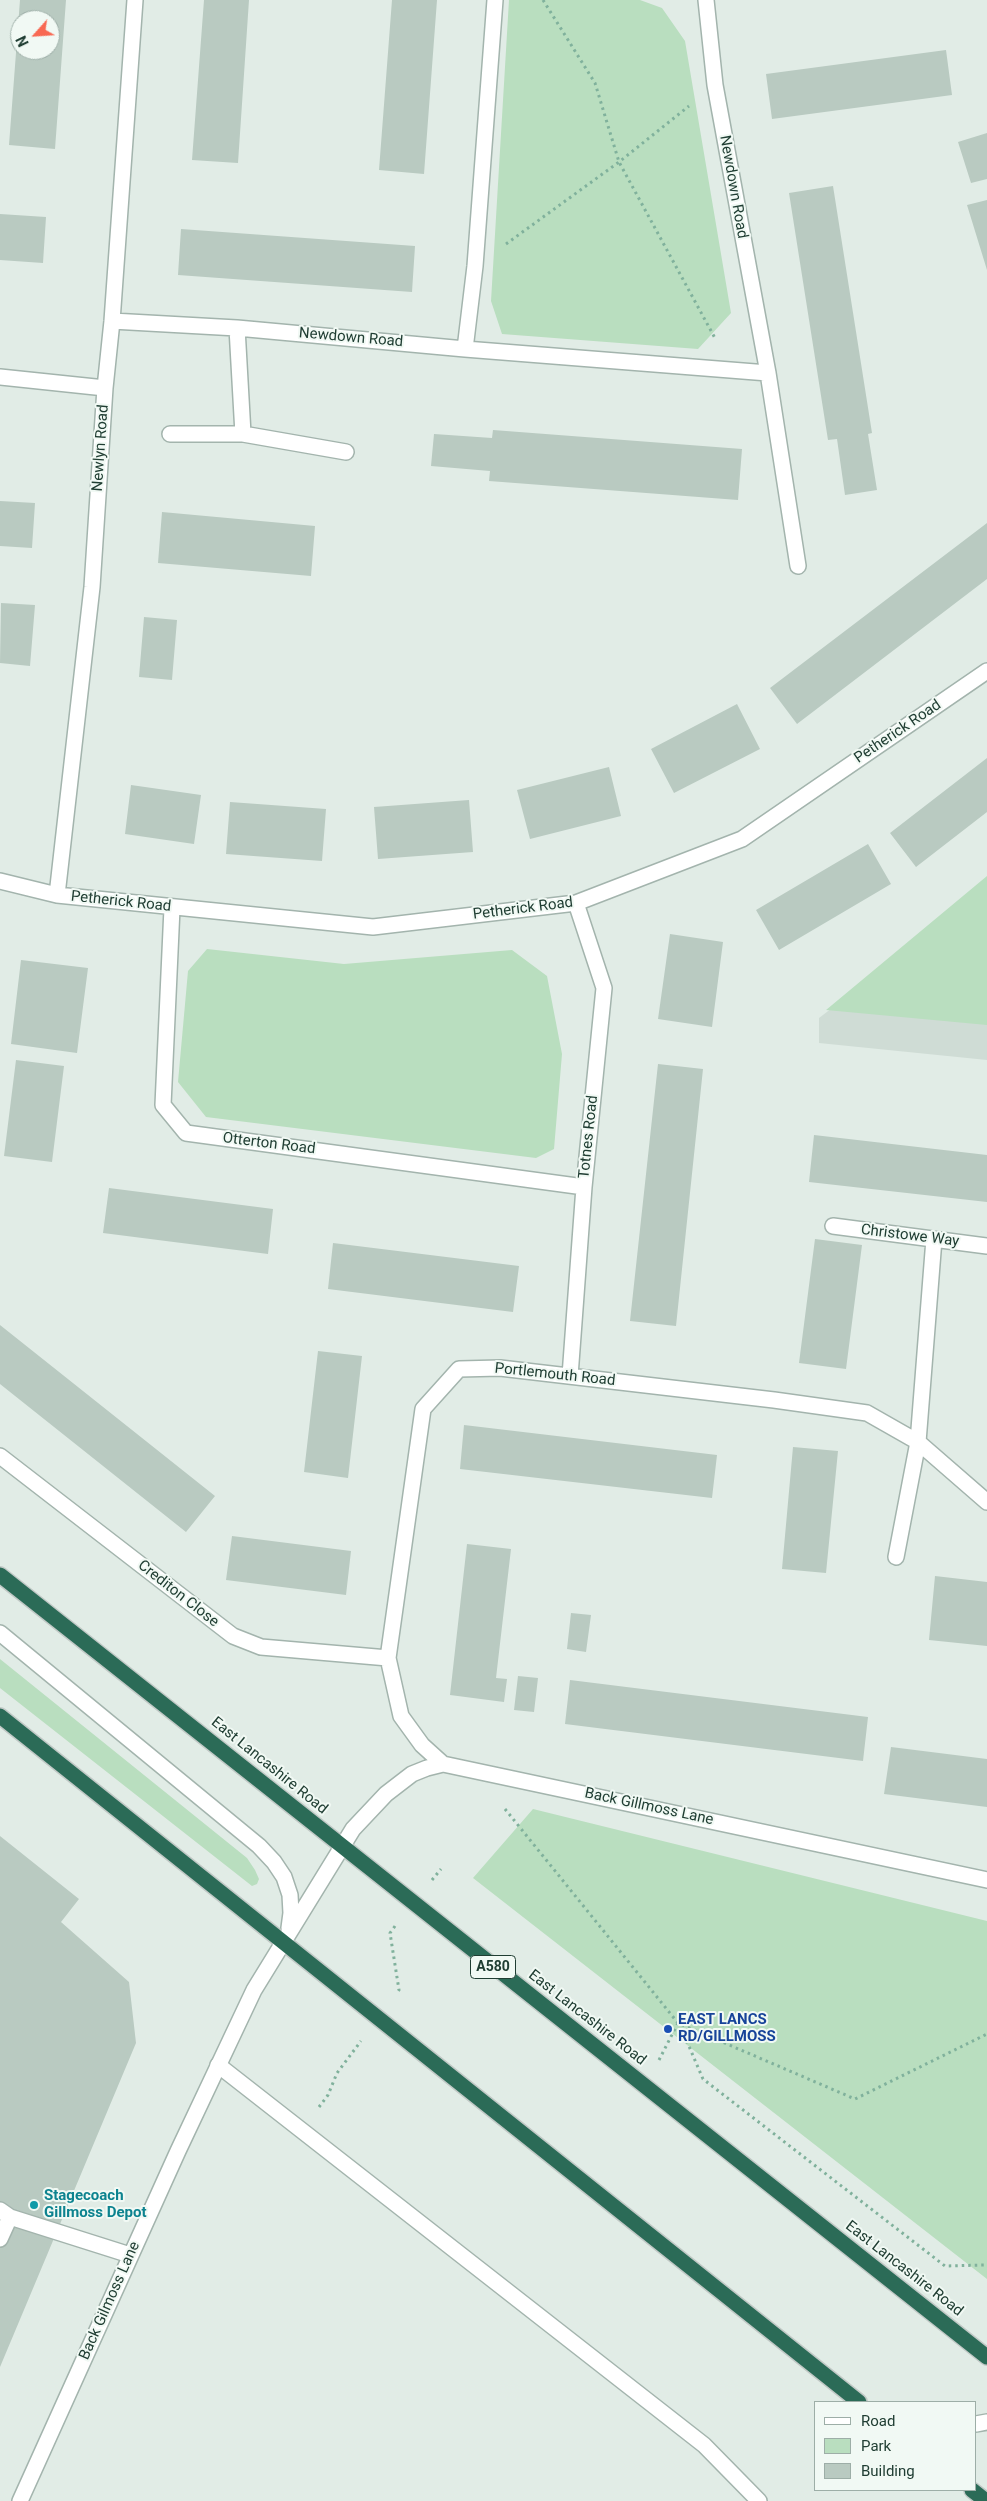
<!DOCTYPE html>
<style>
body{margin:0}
#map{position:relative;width:987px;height:2501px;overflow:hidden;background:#e1ece6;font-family:Roboto,sans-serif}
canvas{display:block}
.legend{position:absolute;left:814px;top:2401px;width:162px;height:90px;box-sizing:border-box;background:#f1f9f4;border:1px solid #9daea7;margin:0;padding:6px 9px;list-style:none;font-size:15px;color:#203e33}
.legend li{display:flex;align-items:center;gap:10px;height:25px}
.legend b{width:25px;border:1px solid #9daea7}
.north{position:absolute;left:10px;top:10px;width:50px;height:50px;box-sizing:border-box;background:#f1f9f4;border:1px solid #9daea7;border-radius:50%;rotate:244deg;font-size:14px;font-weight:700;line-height:20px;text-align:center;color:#203e33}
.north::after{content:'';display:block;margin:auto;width:18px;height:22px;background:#f86953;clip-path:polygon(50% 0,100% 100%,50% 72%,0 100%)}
</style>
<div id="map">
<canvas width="987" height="2501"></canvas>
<ul class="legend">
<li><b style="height:6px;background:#fff"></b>Road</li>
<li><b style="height:14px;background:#b9debf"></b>Park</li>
<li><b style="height:14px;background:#b9cac1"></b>Building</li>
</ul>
<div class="north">N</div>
</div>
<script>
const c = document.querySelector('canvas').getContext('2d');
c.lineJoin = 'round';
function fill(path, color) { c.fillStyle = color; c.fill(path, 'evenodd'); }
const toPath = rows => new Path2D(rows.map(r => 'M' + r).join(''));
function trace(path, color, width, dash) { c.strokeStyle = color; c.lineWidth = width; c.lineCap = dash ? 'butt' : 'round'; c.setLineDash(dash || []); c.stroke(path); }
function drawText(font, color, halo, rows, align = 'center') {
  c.font = font + ' Roboto,sans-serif'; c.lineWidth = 4; c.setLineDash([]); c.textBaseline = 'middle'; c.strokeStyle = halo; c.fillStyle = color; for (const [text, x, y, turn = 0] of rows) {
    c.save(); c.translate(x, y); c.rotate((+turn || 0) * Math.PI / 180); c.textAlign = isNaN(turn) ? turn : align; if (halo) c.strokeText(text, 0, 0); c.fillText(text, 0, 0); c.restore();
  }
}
fill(toPath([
 [987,890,987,1060,819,1043,819,1018]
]), '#cfdcd5');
fill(toPath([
 [509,0,640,0,662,8,685,41,731,313,698,349,502,334,491,301],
 [987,876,987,1025,826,1010],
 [207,949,344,964,512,950,547,976,562,1054,554,1149,536,1158,206,1117,178,1082,188,971],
 [0,1659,247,1858,255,1870,259,1879,257,1884,252,1886,0,1688],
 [533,1809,987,1921,987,2279,473,1878]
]), '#b9debf');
fill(toPath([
 [20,0,66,0,55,149,9,145],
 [20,20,50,20,50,50,20,50],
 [204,0,249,0,238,163,192,160],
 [392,0,437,0,424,174,379,170],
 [946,50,952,95,772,119,766,74],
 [987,133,987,179,971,183,958,142],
 [833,186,872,433,868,434,877,490,845,495,837,439,828,440,789,193],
 [987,200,987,270,967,205],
 [0,214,46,217,43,263,0,260],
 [181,229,415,246,412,292,178,275],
 [493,430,742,449,738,500,489,481,490,471,431,466,434,434,492,438],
 [0,501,35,503,32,548,0,546],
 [162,512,315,526,311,576,158,563],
 [987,523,987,579,797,724,770,688],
 [1,603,35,605,30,666,0,663],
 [144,617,177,620,172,680,139,677],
 [737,704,760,749,674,793,651,749],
 [987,758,987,812,916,867,890,833],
 [609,767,621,816,530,839,517,790],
 [131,785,201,795,194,844,125,834],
 [469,800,473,852,378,859,374,807],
 [230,802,326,809,322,861,226,854],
 [868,844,891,884,779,950,756,910],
 [670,934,723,942,712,1027,658,1019],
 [21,960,88,968,77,1053,11,1044],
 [16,1060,64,1066,52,1162,4,1156],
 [658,1064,703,1069,676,1326,630,1321],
 [814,1135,987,1155,987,1202,809,1182],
 [109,1188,273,1209,268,1254,103,1233],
 [815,1239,862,1245,846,1369,799,1363],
 [333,1243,519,1266,513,1312,328,1289],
 [0,1325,215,1496,186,1532,0,1384],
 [318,1351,362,1356,348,1478,304,1472],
 [464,1425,717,1455,712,1498,460,1469],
 [793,1447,838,1451,826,1573,782,1569],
 [232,1536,351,1551,346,1595,226,1580],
 [467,1544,511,1549,496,1678,507,1679,504,1702,450,1695],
 [935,1576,987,1582,987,1646,929,1640],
 [571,1613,591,1615,586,1652,567,1649],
 [518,1676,538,1678,534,1712,514,1710],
 [570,1680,868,1717,863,1761,565,1724],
 [891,1747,987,1759,987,1807,884,1794],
 [0,1836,79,1899,61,1922,129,1982,136,2043,0,2367]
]), '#b9cac1');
const lane = toPath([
 [218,2065,704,2445,759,2501],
 [0,2210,10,2217,130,2255],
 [0,2239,10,2217]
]);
const street = toPath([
 [706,0,715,85,768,373,798,566],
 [112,321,237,328,465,349,768,373],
 [237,328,243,434],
 [465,349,475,266,495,0],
 [0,377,105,388],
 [170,434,243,434,346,452],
 [0,881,57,895,373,927,576,903,742,839,987,671],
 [57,895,92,587,105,388,112,321,135,0],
 [172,908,163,1105,186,1133,584,1187],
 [833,1226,987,1246],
 [570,1376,584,1187,604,988,576,903],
 [0,1456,233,1636,261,1647,388,1658],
 [896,1557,918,1442,934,1239],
 [0,1633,259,1846,274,1862,284,1877,290,1895,291,1913,289,1928],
 [443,1764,422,1745,401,1716,388,1658,423,1409,459,1369,500,1368,774,1400,867,1413,918,1442,987,1502],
 [976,2424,987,2422],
 [20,2501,178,2151,254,1990,353,1829,386,1794,412,1774,427,1768,443,1764,987,1880]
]);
const highway = toPath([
 [0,1575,987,2357],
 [0,1716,859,2402],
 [972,2490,986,2501]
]);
trace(lane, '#a3b4ad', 18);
trace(street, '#a3b4ad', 18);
trace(highway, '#c1c9c6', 18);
trace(toPath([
 [543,0,595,83,619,162,716,340],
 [506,244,619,162,689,106],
 [505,1809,678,2023,855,2099,987,2034],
 [432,1880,441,1869],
 [395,1926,390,1933,399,1990,396,1994],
 [679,2023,703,2079,945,2266,984,2265],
 [659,2060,678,2023],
 [319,2107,328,2095,337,2073,361,2041]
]), '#80b19c', 3, [2.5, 4]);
trace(lane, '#fff', 15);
trace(street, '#fff', 15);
trace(highway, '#2b6b57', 15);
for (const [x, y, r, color] of [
 [668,2029,5,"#1a4fb4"],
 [34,2205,5,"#0f9aa8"]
]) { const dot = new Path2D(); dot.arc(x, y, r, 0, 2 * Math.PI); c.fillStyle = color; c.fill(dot); trace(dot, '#f1f9f4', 2); }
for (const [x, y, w] of [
 [493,1967,45]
]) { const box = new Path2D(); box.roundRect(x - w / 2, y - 11.5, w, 23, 4); c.fillStyle = '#f1f9f4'; c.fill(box); trace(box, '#203e33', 1); }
drawText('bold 14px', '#203e33', null, [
 ["A580",493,1967]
]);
drawText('15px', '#203e33', '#f1f9f4', [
 ["Newdown Road",733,187,80],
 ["Newdown Road",351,338,5],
 ["Newlyn Road",101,448,-86],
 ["Petherick Road",898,732,-34],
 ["Petherick Road",121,902,6],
 ["Petherick Road",523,909,-7],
 ["Totnes Road",589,1137,-84],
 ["Otterton Road",269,1144,7],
 ["Christowe Way",910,1236,7],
 ["Portlemouth Road",555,1375,6],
 ["Crediton Close",178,1594,38],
 ["East Lancashire Road",269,1766,39],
 ["Back Gillmoss Lane",649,1807,12],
 ["East Lancashire Road",587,2018,38],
 ["East Lancashire Road",904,2269,38],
 ["Back Gilmoss Lane",110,2301,-66]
]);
drawText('bold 15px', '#164399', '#f1f9f4', [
 ["EAST LANCS",678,2020],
 ["RD/GILLMOSS",678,2037]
], 'left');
drawText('bold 15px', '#0d838f', '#f1f9f4', [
 ["Stagecoach",44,2196],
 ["Gillmoss Depot",44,2213]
], 'left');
</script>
